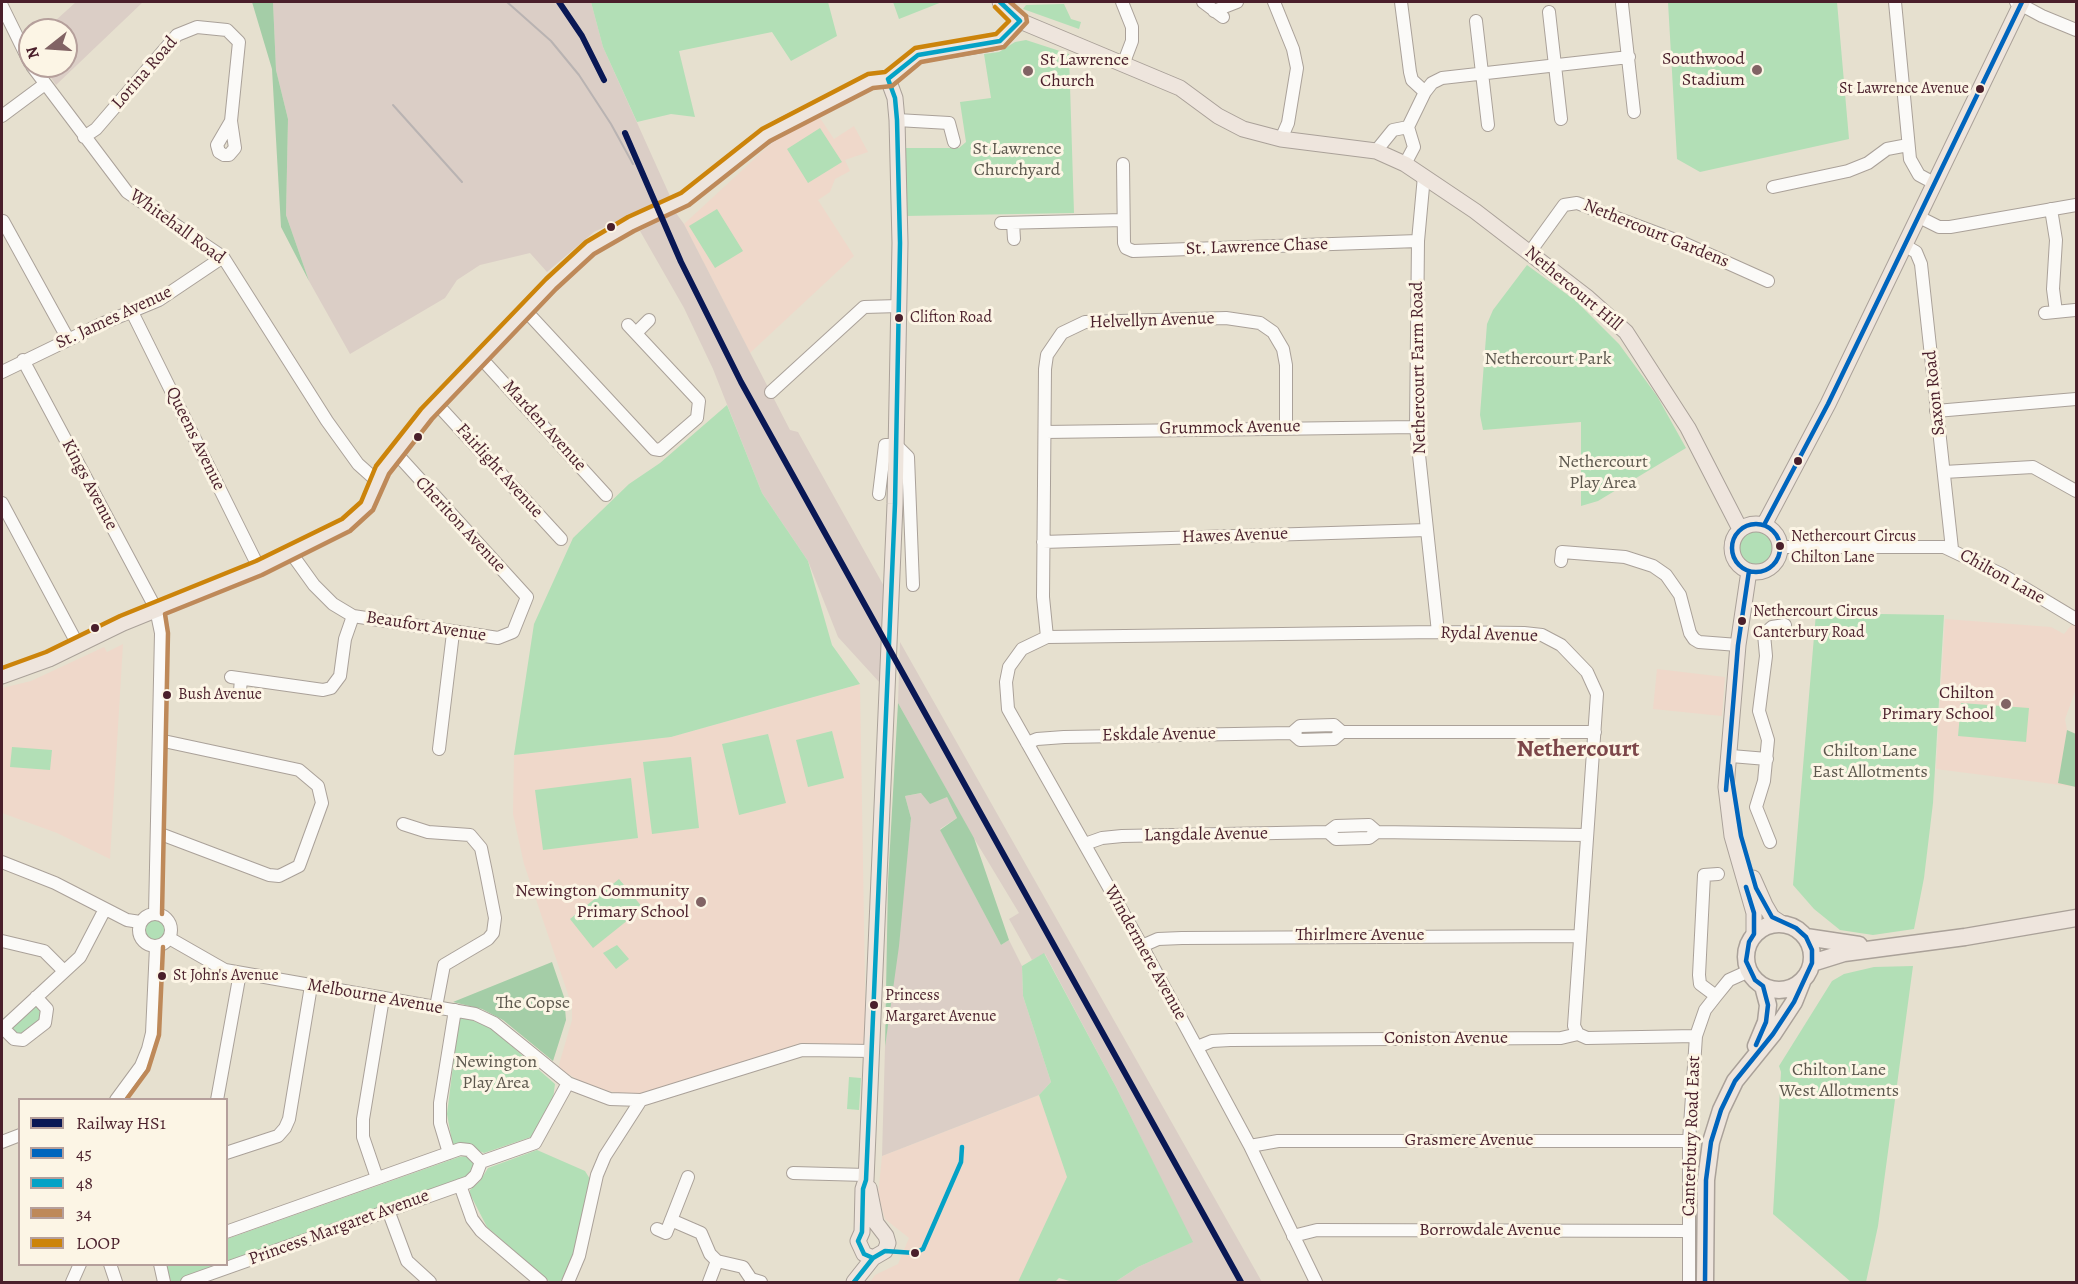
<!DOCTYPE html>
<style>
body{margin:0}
#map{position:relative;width:2078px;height:1284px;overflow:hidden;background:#e6e0cf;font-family:Alegreya,serif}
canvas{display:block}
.frame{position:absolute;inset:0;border:3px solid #4a1f2b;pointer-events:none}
.legend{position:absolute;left:18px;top:1098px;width:210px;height:168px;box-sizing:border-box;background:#fcf5e5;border:2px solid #b59f9b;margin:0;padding:8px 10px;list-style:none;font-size:18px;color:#4a1f2b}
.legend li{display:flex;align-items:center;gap:12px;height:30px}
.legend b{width:30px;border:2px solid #b59f9b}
.north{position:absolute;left:18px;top:18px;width:60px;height:60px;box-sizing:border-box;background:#fcf5e5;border:2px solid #b59f9b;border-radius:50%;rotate:253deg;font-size:16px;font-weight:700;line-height:24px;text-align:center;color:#4a1f2b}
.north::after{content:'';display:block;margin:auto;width:21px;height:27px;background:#816364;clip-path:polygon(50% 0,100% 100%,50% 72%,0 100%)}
</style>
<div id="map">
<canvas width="2078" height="1284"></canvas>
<div class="frame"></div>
<ul class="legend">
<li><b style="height:8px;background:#091855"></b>Railway HS1</li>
<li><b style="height:8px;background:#0065bd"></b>45</li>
<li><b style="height:8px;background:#04a2c6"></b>48</li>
<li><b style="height:8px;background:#be8959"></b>34</li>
<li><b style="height:8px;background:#cc840b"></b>LOOP</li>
</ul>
<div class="north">N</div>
</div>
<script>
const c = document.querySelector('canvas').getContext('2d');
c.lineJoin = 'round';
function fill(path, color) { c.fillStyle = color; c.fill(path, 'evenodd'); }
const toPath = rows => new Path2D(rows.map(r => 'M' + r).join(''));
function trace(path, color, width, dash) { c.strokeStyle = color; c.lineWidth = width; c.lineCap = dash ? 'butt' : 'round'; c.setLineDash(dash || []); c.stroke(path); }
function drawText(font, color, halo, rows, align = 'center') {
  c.font = font + ' Alegreya,serif'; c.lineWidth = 6; c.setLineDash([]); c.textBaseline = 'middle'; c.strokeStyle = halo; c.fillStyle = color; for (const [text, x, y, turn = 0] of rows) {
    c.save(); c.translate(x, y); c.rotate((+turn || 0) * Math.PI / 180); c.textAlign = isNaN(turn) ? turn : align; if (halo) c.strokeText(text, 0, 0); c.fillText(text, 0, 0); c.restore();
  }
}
fill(toPath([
 [820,118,834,139,854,126,868,152,845,160,850,171,835,179,830,192,818,200,854,256,750,353,684,224,778,137],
 [1945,619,2051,627,2064,634,2073,623,2076,625,2076,689,2065,719,2067,730,2076,734,2076,787,1936,769],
 [123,644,110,859,57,833,2,813,2,688,31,681,104,647,107,652],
 [1657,669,1725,677,1722,716,1653,709],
 [860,684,866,1045,801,1043,657,1091,628,1095,590,1087,558,1068,572,1020,572,1006,524,864,513,814,514,755,671,737],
 [1039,1095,1067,1177,1019,1282,870,1282,875,1275,898,1264,909,1238,885,1219,878,1195,882,1156]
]), '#efd8ca');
fill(toPath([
 [76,2,143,2,56,85,43,66,66,66,66,30,45,30],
 [273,2,591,2,603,47,670,196,594,232,547,272,530,253,480,265,457,280,445,298,350,354,309,281,286,215,288,119,276,70],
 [676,213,684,224,790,430,798,432,885,588,880,683,838,637,808,561,762,493,713,369,684,308,640,231],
 [900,642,1262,1282,1115,1282,1138,1267,1192,1242,1116,1087,1045,954,1032,960,1009,919,1019,913,969,830,898,703],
 [922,793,947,797,957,818,940,829,1001,945,1009,940,1022,966,1023,996,1051,1082,1039,1095,882,1156,885,1047,911,818,905,796]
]), '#dbcec6');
fill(toPath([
 [591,2,828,2,837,36,791,61,772,32,679,51,695,117,671,114,637,122,603,47],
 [893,2,942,2,899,19],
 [1668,2,1837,2,1849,139,1700,172,1677,159],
 [1064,4,1071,19,1081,22,1079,29,1023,9,1026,5],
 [1026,40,1069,54,1074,213,905,216,903,148,959,148,966,142,960,102,991,98,984,54,999,52,1015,42],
 [820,128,842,162,808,183,787,149],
 [717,209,743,251,715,268,689,226],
 [1527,265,1576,301,1619,344,1657,396,1686,448,1598,501,1581,506,1581,422,1483,430,1480,415,1487,324,1493,310],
 [727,405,762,493,808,561,832,645,860,684,671,737,514,755,534,624,573,538,629,484,660,463],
 '1738 548a18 18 0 1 1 36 0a18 18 0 1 1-36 0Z',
 [1816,613,1944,615,1933,803,1924,878,1914,929,1873,935,1840,930,1814,909,1793,885],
 [1961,703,2029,708,2026,742,1958,736],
 [832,731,844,778,808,787,796,740],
 [768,734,786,803,739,815,722,744],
 [12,747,52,750,50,770,10,767],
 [691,757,699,828,652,834,643,762],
 [631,778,638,838,543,850,535,790],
 [619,879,643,908,593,948,570,919],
 '143 930a12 12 0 1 1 24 0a12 12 0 1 1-24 0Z',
 [617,945,629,959,616,969,603,953],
 [1044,953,1116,1087,1193,1242,1138,1267,1115,1282,1073,1282,1059,1278,1055,1282,1018,1282,1067,1177,1039,1095,1051,1082,1023,996,1022,966],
 [1913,966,1878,1226,1866,1282,1851,1282,1773,1214,1781,1072,1779,1066,1832,981,1844,974,1874,967],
 [36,1002,44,1016,26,1033,15,1035,10,1030],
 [463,1017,490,1027,555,1084,553,1099,536,1132,531,1137,484,1153,470,1147,453,1147,447,1114,459,1018],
 [849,1077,861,1078,859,1110,847,1109],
 [537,1150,585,1171,590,1179,571,1263,560,1282,550,1282,487,1227,470,1194,470,1190,480,1181,488,1168],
 [468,1156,477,1168,461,1182,178,1282,171,1281,165,1265,226,1264,227,1239,459,1157]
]), '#b2dfb6');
fill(toPath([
 [252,2,273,2,276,70,288,119,286,215,309,281,281,227,272,69],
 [898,703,974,838,1009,940,1001,945,940,830,957,818,947,797,930,804,921,793,905,796,911,818,899,946,885,1047,888,882],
 [2067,730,2076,734,2076,787,2058,783],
 [552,962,564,997,566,1020,553,1061,503,1020,482,1009,453,1002]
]), '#a4cda7');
const minor = toPath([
 [1122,2,1132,27,1132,41,1124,62],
 [1203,2,1223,17],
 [1274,2,1293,49,1297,68,1288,123,1281,139],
 [1401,2,1410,72,1412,80,1425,92],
 [1895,2,1910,159,1919,175,1934,183],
 [2016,2,2042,16,2076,30],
 [1622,4,1634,112],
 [2,6,30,63],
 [1214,11,1237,2],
 [1549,12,1561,119],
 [1476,21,1488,125],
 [32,66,127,192,223,257,327,421,358,464,377,481],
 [2,116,45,84],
 [897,120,949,123,954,142],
 [1408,127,1425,92,1432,83,1442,78,1629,57],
 [84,137,96,129,177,35,197,27,227,30,239,42,231,121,235,148,229,155,224,155,219,152,217,145,231,121],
 [1376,151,1393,130,1408,127],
 [1123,164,1124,243,1126,248,1133,251,1418,241],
 [1405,164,1414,147,1408,127],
 [1424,176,1418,241,1416,427,1438,632],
 [1773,187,1848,171,1868,163,1887,149,1908,145],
 [2051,209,2056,240,2053,289,2056,312],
 [1919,217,1939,227,1950,227,2076,205],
 [3,221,68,339],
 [1001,223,1123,220],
 [1013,223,1014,239],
 [1904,245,1916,252,1921,264,1952,549],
 [1530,252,1564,205,1577,203,1681,242,1768,281],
 [131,310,259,568],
 [526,311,654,449,660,450,697,418,699,401,628,325],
 [2045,313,2075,310],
 [636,333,649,320],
 [480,357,606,495],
 [23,360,156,609,161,633,155,914],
 [2,372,99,325,159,300,223,257],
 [771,392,864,307,899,306],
 [436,403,561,539],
 [1936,411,2076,399],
 [1045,432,1416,427],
 [1944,472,2033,467,2076,491],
 [879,494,885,445,896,445,908,457,913,585],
 [2,503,78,645],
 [1043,542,1427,530],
 [1780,547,1944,547,2001,574,2076,619],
 [291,553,314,585,333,604,353,616,498,638,513,632,527,597,395,452],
 [1561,561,1562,552,1625,557,1653,566,1666,575,1680,595,1690,633,1694,639,1699,642,1738,645],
 [1047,637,1043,597,1045,369,1047,355,1062,333,1085,322,1226,318,1260,323,1273,332,1283,349,1286,365,1286,427],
 [231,677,323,690,331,688,340,676,345,639,353,616],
 [240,691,241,679],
 [1342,732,1334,725,1300,726,1292,733,1300,740,1334,739,1342,732,1595,732],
 [1027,743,1037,739,1064,737,1292,733],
 [439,749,453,633],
 [1731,756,1767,759],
 [403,824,428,832,470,835,481,848,486,872,495,918,493,933,488,939,444,965,436,1007],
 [1377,832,1587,835],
 [158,833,269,875,279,876,299,866,322,803,318,786,299,770,159,740],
 [1770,842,1756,807,1764,781,1768,740,1759,711,1766,656,1764,634,1772,627,1785,625],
 [1085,844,1102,838,1122,836,1328,832,1336,826,1369,825,1377,832,1369,838,1336,839,1328,832],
 [2,862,55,883,127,920,140,922],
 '139 930a16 16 0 1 1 32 0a16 16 0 1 1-32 0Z',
 [169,938,225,970,475,1014,494,1023,568,1083,610,1099,641,1100,802,1050,873,1051],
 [2,941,44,951,64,971],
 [1142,946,1158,939,1182,938,1580,936],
 [1716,996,1700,984,1699,975,1704,875,1718,874],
 [3,1028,14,1039,23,1040,45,1023,47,1009,36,997],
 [2,1029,80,957,105,909],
 [1197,1047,1212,1041,1230,1040,1561,1038,1578,1034,1587,1038,1696,1036],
 [116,1100,141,1066,148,1049,152,1033,156,947],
 [217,1100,240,973],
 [2,1142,20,1135],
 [1250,1146,1278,1141,1689,1141],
 [226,1153,278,1136,285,1128,289,1119,311,986],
 [449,1153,440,1123,440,1103,455,1010],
 [481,1162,535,1143,568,1083],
 [793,1173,866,1175],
 [377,1178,363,1137,363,1119,383,998],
 [460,1185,472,1219,481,1231,541,1282],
 [388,1210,407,1261,430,1282],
 [671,1220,701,1233,710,1254,717,1261],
 [657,1229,666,1233,688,1177],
 [1293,1236,1317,1230,1689,1231],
 [110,1264,116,1282],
 [160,1264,164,1282],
 [72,1282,80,1264],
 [187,1282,469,1182,476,1175,481,1162,469,1150,460,1149,226,1232],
 [568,1282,579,1256,597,1175,605,1156,641,1100],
 [709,1282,717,1261,743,1267,751,1279,761,1282],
 [1316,1282,1250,1146,1142,946,1008,709,1006,682,1009,667,1022,649,1047,637,1438,632,1524,633,1542,635,1561,645,1587,672,1597,694,1574,1026,1578,1034],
 [1689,1282,1689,1141,1696,1036,1705,1010,1716,996,1729,980,1749,971]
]);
const major = toPath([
 [1000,2,1020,21,1180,88,1218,116,1243,129,1281,139,1376,151,1405,164,1475,211,1588,298,1626,332,1688,428,1740,529],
 '1732 548a24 24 0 1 1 48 0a24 24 0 1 1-48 0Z',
 [1764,525,1828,404,2022,2],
 [1749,571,1738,645,1726,787,1732,836,1754,913,1754,934],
 [2,676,49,659,123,623,259,568,346,525,367,506,382,470,426,414,551,284,590,248,631,224,685,199,754,144,782,126,871,81,888,79,918,55,992,43,1000,41,1020,21],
 [1753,878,1765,905,1772,917,1781,923],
 [873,1258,864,1254,858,1241,862,1232,863,1189,866,1180,895,504,900,243,897,120,895,98,888,79],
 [854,1282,873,1258,885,1251,888,1243,886,1236,876,1223,869,1188]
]);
const highway = toPath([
 '1746 957a33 33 0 1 1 66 0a33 33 0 1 1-66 0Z',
 [1806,937,1859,945],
 [1812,963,1844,953,1965,937,2076,918],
 [1756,1046,1766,1022,1768,1005,1763,986],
 [1705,1282,1706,1180,1711,1142,1721,1110,1735,1081,1773,1034,1794,1002,1802,982]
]);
trace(minor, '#aaa199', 14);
trace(major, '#aaa199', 17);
trace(highway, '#aaa199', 19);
trace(minor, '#fbfaf8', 12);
trace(major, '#eee5dd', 15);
trace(highway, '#eee5dd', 16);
trace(toPath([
 [507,2,551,41,579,75,611,124,633,164],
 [393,105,462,182]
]), '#b9b3b2', 2);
trace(toPath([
 '1732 548a24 24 0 1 1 48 0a24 24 0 1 1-48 0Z',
 [1764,525,1828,404,2022,2],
 [1726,790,1738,645,1749,571],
 [1746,887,1754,913,1754,934,1749,942,1746,961,1755,980,1763,986,1768,1005,1766,1022,1756,1045],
 [1705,1282,1706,1180,1711,1142,1721,1110,1735,1081,1773,1034,1794,1002,1812,963,1812,950,1806,937,1796,928,1772,917,1756,888,1741,836,1730,766]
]), '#0065bd', 4.5);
trace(toPath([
 [873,1258,864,1254,858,1241,862,1232,863,1189,866,1180,895,504,900,243,897,120,895,98,888,79,918,55,1000,41,1020,21,1000,2],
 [854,1282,873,1258,885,1251,915,1253,923,1249,961,1162,962,1147]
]), '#04a2c6', 4.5);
trace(toPath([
 [162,914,168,633,165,614,262,575,350,531,373,510,389,474,432,419,556,289,594,254,634,231,689,205,770,141,873,88,892,86,921,62,1004,47,1027,22,1026,16,1010,2],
 [126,1100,148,1070,159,1035,163,947]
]), '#be8959', 4.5);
trace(toPath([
 [2,668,46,652,120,616,256,561,342,519,361,502,376,466,421,409,546,279,586,242,628,217,681,193,762,129,868,74,885,72,915,48,996,34,1009,21,995,7]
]), '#cc840b', 4.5);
trace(toPath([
 [559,2,582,36,604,80],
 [625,133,681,262,741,382,1241,1282]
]), '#091855', 6);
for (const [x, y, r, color] of [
 [1757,70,6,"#816364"],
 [1028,71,6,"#816364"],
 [1980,89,5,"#4a1f2b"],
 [611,227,5,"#4a1f2b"],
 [899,318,5,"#4a1f2b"],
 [418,437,5,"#4a1f2b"],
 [1798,461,5,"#4a1f2b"],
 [1780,546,5,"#4a1f2b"],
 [1742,621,5,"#4a1f2b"],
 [95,628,5,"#4a1f2b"],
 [167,695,5,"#4a1f2b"],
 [2006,704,6,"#816364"],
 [701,902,6,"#816364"],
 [162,976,5,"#4a1f2b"],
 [874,1005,5,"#4a1f2b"],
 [915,1253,5,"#4a1f2b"]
]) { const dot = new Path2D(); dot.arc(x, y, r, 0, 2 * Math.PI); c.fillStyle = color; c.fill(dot); trace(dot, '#fcf5e5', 2); }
drawText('16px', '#4a1f2b', '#fcf5e5', [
 ["St Lawrence Avenue",1969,89,"right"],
 ["Clifton Road",910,318],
 ["Nethercourt Circus",1791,537],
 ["Chilton Lane",1791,558],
 ["Nethercourt Circus",1753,612],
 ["Canterbury Road",1753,633],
 ["Bush Avenue",178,695],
 ["St John's Avenue",173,976],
 ["Princess",885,996],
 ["Margaret Avenue",885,1017]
], 'left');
drawText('18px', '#4a1f2b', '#fcf5e5', [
 ["Southwood",1745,60],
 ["Stadium",1745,81],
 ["St Lawrence",1040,61,"left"],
 ["Church",1040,82,"left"],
 ["Chilton",1994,694],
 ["Primary School",1994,715],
 ["Newington Community",689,892],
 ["Primary School",689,913]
], 'right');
drawText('18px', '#4a1f2b', '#fcf5e5', [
 ["Lorina Road",145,73,-49],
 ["Whitehall Road",177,227,36],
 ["Nethercourt Gardens",1656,234,22],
 ["St. Lawrence Chase",1257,247,-2],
 ["Nethercourt Hill",1573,289,40],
 ["St. James Avenue",114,318,-25],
 ["Helvellyn Avenue",1152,321,-2],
 ["Nethercourt Farm Road",1419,368,-91],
 ["Saxon Road",1935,393,-96],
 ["Marden Avenue",544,426,48],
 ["Grummock Avenue",1230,428,-1],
 ["Queens Avenue",195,439,64],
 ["Fairlight Avenue",499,471,48],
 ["Kings Avenue",89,485,62],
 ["Cheriton Avenue",460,525,47],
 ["Hawes Avenue",1235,536,-2],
 ["Chilton Lane",2002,577,29],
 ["Beaufort Avenue",426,627,9],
 ["Rydal Avenue",1489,635,2],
 ["Eskdale Avenue",1159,735,-1],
 ["Langdale Avenue",1206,835,-1],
 ["Thirlmere Avenue",1360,936],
 ["Windermere Avenue",1145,953,61],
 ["Melbourne Avenue",375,997,10],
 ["Coniston Avenue",1446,1039],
 ["Canterbury Road East",1692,1136,-88],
 ["Grasmere Avenue",1469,1141],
 ["Princess Margaret Avenue",339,1228,-20],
 ["Borrowdale Avenue",1490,1231]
]);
drawText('18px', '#5d584e', '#fcf5e5', [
 ["St Lawrence",1017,150],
 ["Churchyard",1017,171],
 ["Nethercourt Park",1548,360],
 ["Nethercourt",1603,463],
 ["Play Area",1603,484],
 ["Chilton Lane",1870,752],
 ["East Allotments",1870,773],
 ["The Copse",533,1004],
 ["Newington",496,1063],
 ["Play Area",496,1084],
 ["Chilton Lane",1839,1071],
 ["West Allotments",1839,1092]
]);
drawText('bold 24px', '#7c4649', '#fcf5e5', [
 ["Nethercourt",1578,750]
]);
</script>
